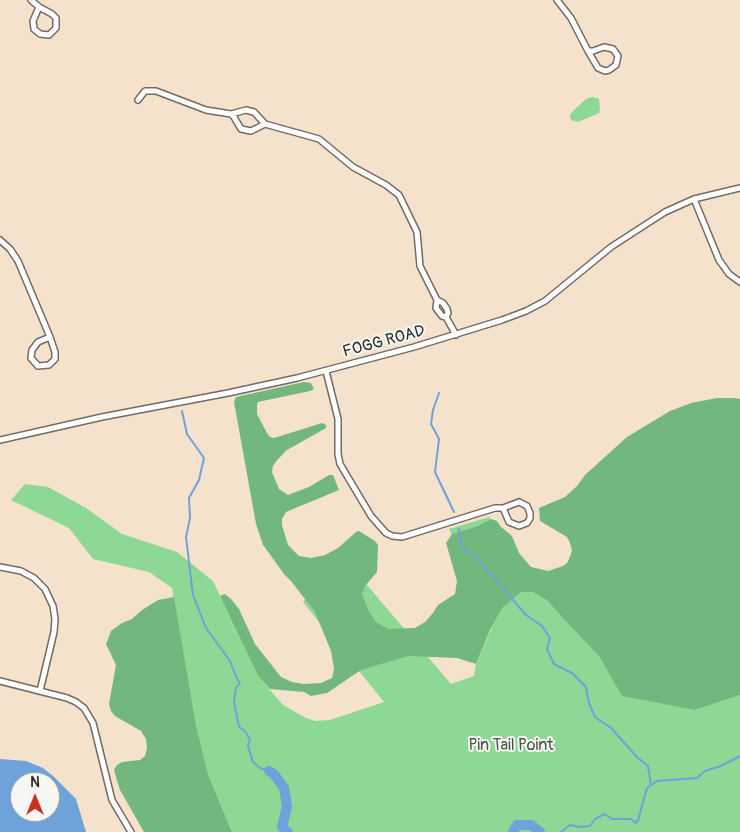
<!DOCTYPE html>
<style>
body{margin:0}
#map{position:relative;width:740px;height:832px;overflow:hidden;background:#f5e2cc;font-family:Pangolin,sans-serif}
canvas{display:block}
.north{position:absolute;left:10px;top:772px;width:50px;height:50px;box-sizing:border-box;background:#f6f6f2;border:1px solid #a5a5a2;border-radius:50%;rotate:0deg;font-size:14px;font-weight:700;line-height:20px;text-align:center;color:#2b2b2b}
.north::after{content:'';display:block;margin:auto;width:18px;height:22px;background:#c8321e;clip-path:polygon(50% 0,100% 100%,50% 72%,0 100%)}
</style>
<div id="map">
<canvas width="740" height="832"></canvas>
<div class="north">N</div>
</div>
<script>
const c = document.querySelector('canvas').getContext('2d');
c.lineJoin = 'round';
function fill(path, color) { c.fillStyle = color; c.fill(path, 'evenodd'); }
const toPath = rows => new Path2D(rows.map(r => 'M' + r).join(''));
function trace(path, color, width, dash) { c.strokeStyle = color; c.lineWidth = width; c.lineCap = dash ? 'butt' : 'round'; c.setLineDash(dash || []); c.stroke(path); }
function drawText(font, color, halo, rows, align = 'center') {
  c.font = font + ' Pangolin,sans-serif'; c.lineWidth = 4; c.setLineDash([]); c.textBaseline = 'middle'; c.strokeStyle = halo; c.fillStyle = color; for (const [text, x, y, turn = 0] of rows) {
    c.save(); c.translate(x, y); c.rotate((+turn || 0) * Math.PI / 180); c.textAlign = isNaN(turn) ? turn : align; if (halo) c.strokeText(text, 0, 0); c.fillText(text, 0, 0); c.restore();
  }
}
fill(toPath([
 [592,97,599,99,600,108,599,113,578,122,571,120,570,115,575,109,586,99],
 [25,484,48,487,86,508,122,534,177,552,213,581,258,676,283,705,306,718,315,721,330,720,384,702,303,602,339,552,451,684,474,676,476,664,493,625,449,529,489,517,523,592,534,592,608,544,695,710,740,695,740,832,232,832,208,774,196,725,172,588,149,572,93,559,69,528,11,500]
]), '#8dd894');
fill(toPath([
 [304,382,311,383,314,389,310,391,258,402,257,405,257,414,267,433,270,437,274,438,322,423,326,425,326,428,287,450,277,460,273,466,272,472,279,489,288,495,309,487,329,475,333,475,339,490,286,512,282,519,282,525,288,545,299,556,311,558,325,555,338,548,356,532,359,531,375,541,378,545,377,572,365,586,362,594,368,610,376,622,388,629,415,628,425,622,433,613,438,605,455,594,457,581,446,543,452,534,478,526,491,519,497,521,501,527,512,536,519,553,531,567,548,571,563,566,567,563,570,557,572,550,570,543,567,537,540,521,539,508,565,497,577,486,585,475,627,437,670,411,691,403,717,398,734,398,740,399,740,695,695,710,622,696,599,656,562,617,547,600,533,592,521,592,502,608,490,630,476,664,457,658,408,656,361,670,327,693,311,696,304,692,270,689,258,676,220,596,225,594,231,599,239,609,255,644,281,677,292,682,304,684,321,683,332,678,334,669,331,651,315,612,291,581,284,574,263,545,256,524,234,402,236,397],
 [174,597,196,725,208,774,232,832,144,832,120,790,116,777,114,770,117,765,122,762,140,760,145,756,147,748,146,739,141,731,115,716,111,711,109,704,116,665,106,644,111,631,122,623,132,619,142,610,158,600]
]), '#72b87e');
fill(toPath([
 [0,759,26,761,43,768,53,776,76,799,86,832,0,832],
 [20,782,50,782,50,812,20,812]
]), '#6ea2da');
trace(toPath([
 [439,393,433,410,431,424,439,439,435,472,454,512],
 [182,411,187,434,204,458,199,480,189,498,190,518,186,537,193,595,206,628,230,661,237,679,240,683,236,688,234,702,239,727,245,731,250,740,248,746,253,762,260,768,269,771],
 [459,529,461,543,464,550,477,558,526,615,542,626,550,638,547,649,554,664,572,673,586,687,589,703,595,717,611,728,637,757,648,766,651,785],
 [561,832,570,825,580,827,590,826,595,819,605,814,612,819,631,819,636,823,638,820,647,788,657,781,697,778,705,771,721,766,740,756]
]), '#6ea2da', 2);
trace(toPath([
 [269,771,274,774,284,788,287,806,282,827,288,832],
 [513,832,517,825,531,825,540,832]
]), '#6ea2da', 10);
const street = toPath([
 [31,0,39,7],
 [557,0,571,18,588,51],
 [39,7,52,14,56,18,56,28,49,35,40,34,34,29,33,21,39,7],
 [604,47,613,49,618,56,616,65,609,70,605,71,598,68,588,51,593,51,604,47],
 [138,100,145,91,156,91,206,110,231,114],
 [246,110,254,112,265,124,251,131,241,129,234,117,231,114,246,110],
 [265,124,319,139,353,167,386,185,399,195,417,232,420,266,437,300,436,308,442,316,446,317,448,313,447,309,443,303,437,300],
 [694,199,719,260,729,274,740,282],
 [0,240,10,249,18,261,50,337],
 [446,317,456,335],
 [50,337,55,352,55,359,49,365,38,366,31,358,32,350,38,342,50,337],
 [326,371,338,419,338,454,340,464,371,516,386,533,392,536,402,537,495,508,503,508],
 [0,440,102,417,228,393,297,378,414,347,502,320,526,311,545,301,611,247,665,212,694,199,740,188],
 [519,502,527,506,530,513,530,518,527,523,519,526,509,522,503,508,519,502],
 [0,567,21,571,34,578,45,589,53,606,55,619,54,632,40,691],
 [0,681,67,698,76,702,84,708,93,723,112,800,131,832]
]);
trace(street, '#726b63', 8);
trace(street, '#fff', 5);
drawText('16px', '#2b2b2b', '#f6f6f2', [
 ["FOGG ROAD",384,342,-15]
]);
drawText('16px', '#445645', '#f6f6f2', [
 ["Pin Tail Point",511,746]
]);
</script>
